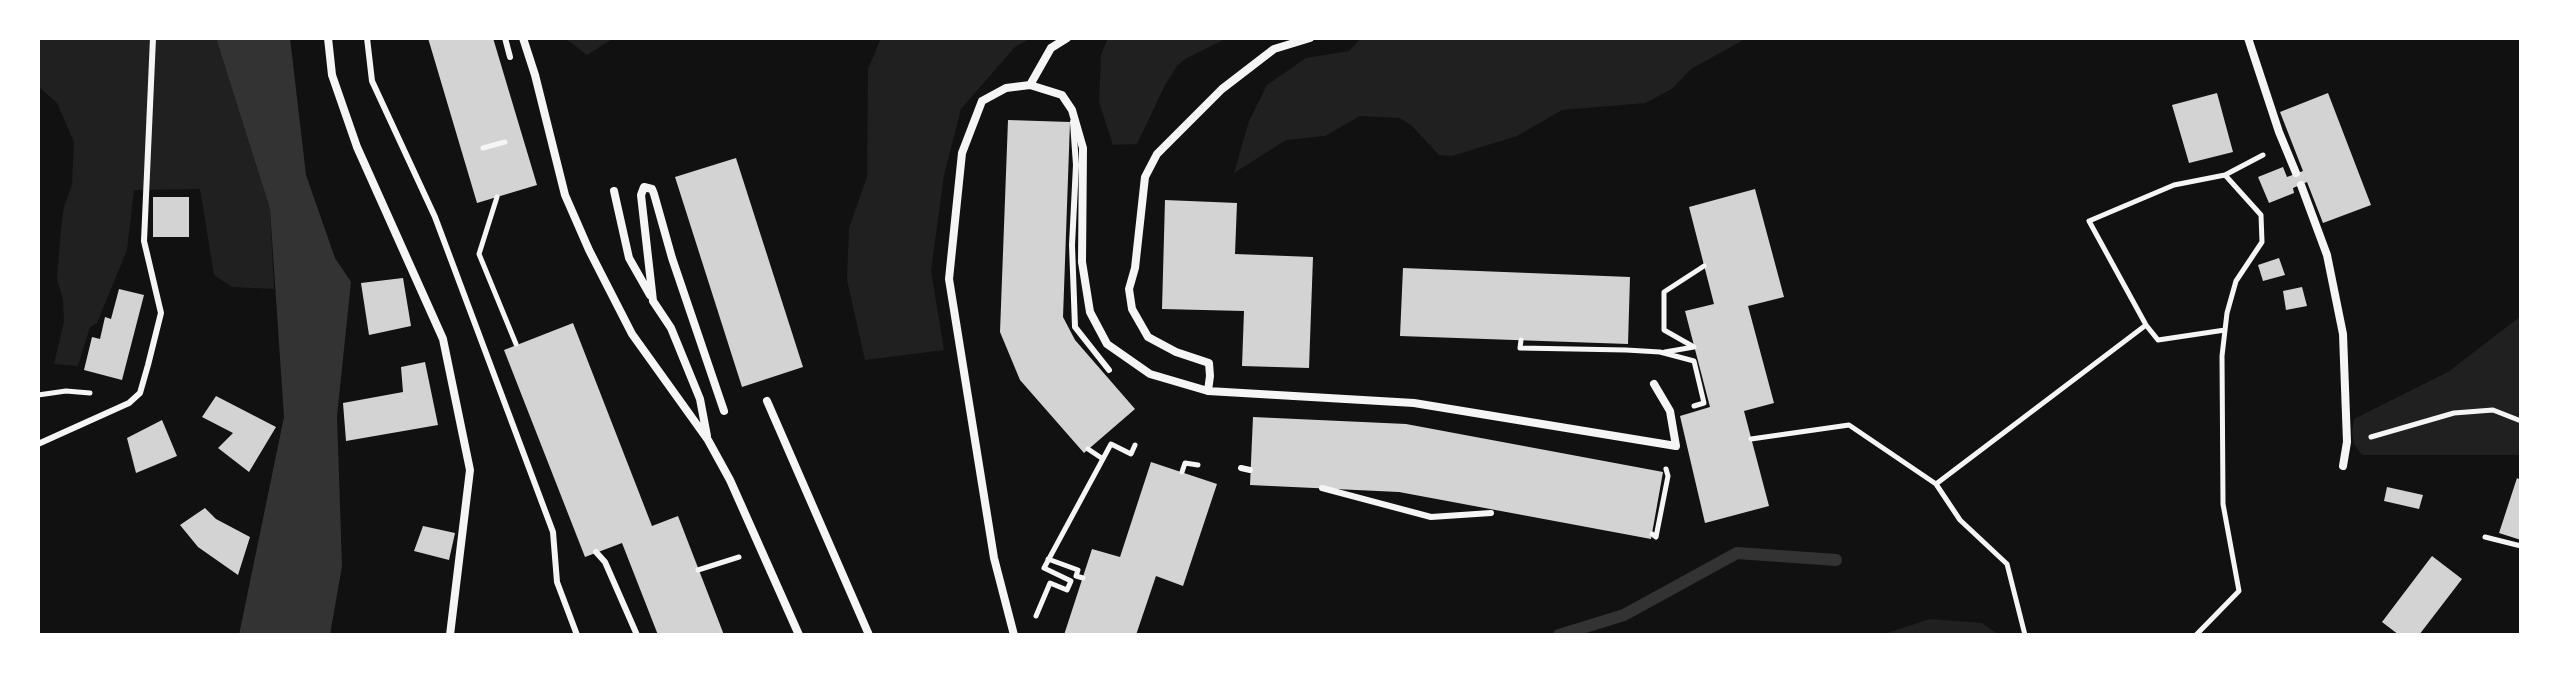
<!DOCTYPE html>
<style>
body{margin:0}
#map{position:relative;width:2559px;height:673px;overflow:hidden;background:#111;font-family:Manrope,sans-serif}
canvas{display:block}
.frame{position:absolute;inset:0;border:40px solid #fff;pointer-events:none}
</style>
<div id="map">
<canvas width="2559" height="673"></canvas>
<div class="frame"></div>
</div>
<script>
const c = document.querySelector('canvas').getContext('2d');
c.lineJoin = 'round';
function fill(path, color) { c.fillStyle = color; c.fill(path, 'evenodd'); }
const toPath = rows => new Path2D(rows.map(r => 'M' + r).join(''));
function trace(path, color, width, dash) { c.strokeStyle = color; c.lineWidth = width; c.lineCap = dash ? 'butt' : 'round'; c.setLineDash(dash || []); c.stroke(path); }
fill(toPath([
 [38,38,216,38,270,209,274,289,232,287,214,275,200,189,134,190,127,250,97,323,90,327,78,366,54,364,64,321,63,300,57,279,61,228,64,207,72,185,74,142,57,103,38,86],
 [565,38,614,38,587,55],
 [881,38,1031,38,1015,47,961,109,944,175,931,271,944,350,865,360,847,280,849,228,867,177,868,69],
 [1108,38,1227,38,1185,59,1177,66,1165,85,1137,144,1113,145,1099,102,1101,55],
 [1361,38,1747,38,1691,69,1672,89,1645,103,1562,110,1517,136,1452,156,1439,155,1411,125,1399,118,1360,116,1325,136,1286,140,1234,173,1249,121,1267,85,1306,58,1349,51],
 [2521,316,2521,455,2362,455,2354,444,2352,432,2354,419,2448,372],
 [1930,619,1982,623,1999,635,1881,635]
]), '#202020');
fill(toPath([
 [216,38,290,38,306,175,335,258,351,282,337,416,342,566,330,635,239,635,284,417,270,209]
]), '#333');
trace(toPath([
 [1559,635,1624,615,1737,553,1836,560]
]), '#333', 12);
fill(toPath([
 [428,38,493,38,537,185,477,203],
 [2217,93,2233,152,2189,163,2172,105],
 [2328,93,2371,205,2323,223,2307,182,2293,188,2294,193,2269,203,2258,177,2283,167,2287,177,2303,171,2280,112],
 [1008,120,1070,122,1063,317,1075,340,1135,409,1084,453,1020,380,1000,332],
 [736,158,803,367,742,387,675,177],
 [1755,189,1784,297,1748,306,1774,403,1744,411,1769,506,1705,523,1680,416,1710,407,1685,311,1714,304,1689,207],
 [153,197,189,197,189,237,153,237],
 [1165,200,1237,203,1235,254,1313,257,1309,368,1242,366,1244,311,1162,309],
 [2279,258,2285,275,2263,281,2258,265],
 [1403,268,1630,277,1628,344,1400,336],
 [403,278,411,326,369,335,361,283],
 [2302,287,2307,306,2286,310,2283,291],
 [119,289,144,295,122,380,84,370,92,337,100,339,105,317,111,319],
 [573,323,652,526,678,516,724,635,658,635,622,543,585,557,504,350],
 [425,362,438,425,346,441,343,403,403,392,401,367],
 [216,396,276,427,249,472,218,448,233,433,202,417],
 [1253,417,1406,424,1663,472,1651,539,1399,492,1250,485],
 [162,420,177,456,136,473,127,438],
 [1151,462,1217,484,1183,586,1156,576,1136,635,1064,635,1092,549,1120,557],
 [2517,478,2521,480,2521,540,2499,533],
 [2387,487,2423,495,2419,509,2384,501],
 [205,508,216,519,250,537,238,575,198,547,180,525],
 [423,526,455,533,449,560,414,551],
 [2432,556,2462,579,2419,635,2399,635,2382,622]
]), '#d3d3d3');
trace(toPath([
 [483,148,505,142],
 [497,197,479,254,516,344],
 [2146,325,2089,221,2174,185,2225,175],
 [1521,340,1520,348,1626,350,1660,352,1694,361,1704,403,1694,406],
 [1665,352,1694,347,1664,330,1664,292,1704,266],
 [38,395,66,391,90,393],
 [2371,437,2454,413,2493,410,2521,421],
 [1751,439,1849,425,1936,484,2146,325,2158,340,2225,330],
 [1088,449,1103,459],
 [1182,472,1185,463,1198,465],
 [1936,484,1960,520,2007,564,2025,635],
 [1652,534,1656,537,1668,476,1666,469],
 [2485,537,2521,546],
 [1048,559,1078,570,1076,576,1083,578],
 [698,570,739,557],
 [1036,616,1050,583,1067,590,1071,581,1044,568,1111,444,1131,454,1135,445],
 [2196,635,2239,591,2223,504,2222,356,2227,313,2236,281,2262,242,2261,215,2225,175,2263,155]
]), '#f5f5f5', 5);
trace(toPath([
 [367,38,372,81,435,217,553,532,557,582,577,635],
 [505,38,510,57],
 [1073,122,1076,165,1072,245,1075,327,1109,370],
 [38,444,129,403,140,393,148,365,161,313,144,241,153,38],
 [1241,468,1250,470],
 [1322,488,1431,517,1491,513],
 [596,552,605,562,637,635]
]), '#f5f5f5', 6);
trace(toPath([
 [328,38,332,75,357,147,443,339,470,470,450,635],
 [523,38,535,75,565,195,589,250,632,334,708,440,730,480,799,635],
 [2248,38,2279,132,2296,173],
 [1030,85,1051,48,1067,38],
 [2301,185,2327,255,2343,334,2347,442,2343,466],
 [614,191,629,258,650,295],
 [1208,391,1210,376,1209,363,1176,352,1148,337,1132,309,1129,289,1135,268,1145,177,1157,154,1222,89,1274,49,1310,38],
 [767,401,869,635],
 [707,436,700,399,671,328,653,301,641,195,644,187,652,189,654,194,672,258,724,411],
 [1014,635,994,558,949,279,962,153,982,101,1006,88,1030,85,1062,95,1072,110,1083,148,1082,262,1090,312,1107,344,1150,374,1208,391,1414,403,1676,446,1670,411,1654,384]
]), '#f5f5f5', 8);
</script>
